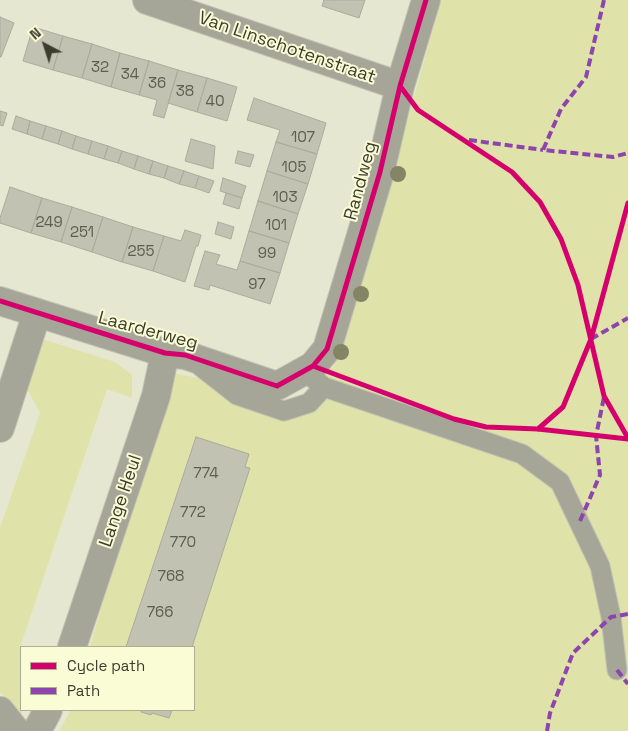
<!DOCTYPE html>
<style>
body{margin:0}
#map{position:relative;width:628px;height:731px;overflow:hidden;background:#e5e7d1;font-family:"Space Grotesk",sans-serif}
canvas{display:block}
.legend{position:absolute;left:20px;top:646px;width:175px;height:65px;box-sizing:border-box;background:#fafcd6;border:1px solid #aeaf92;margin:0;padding:6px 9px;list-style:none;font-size:15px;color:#3b3c2d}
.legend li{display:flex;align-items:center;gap:10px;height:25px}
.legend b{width:25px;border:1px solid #aeaf92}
.north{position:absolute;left:20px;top:20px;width:50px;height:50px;-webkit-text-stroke:4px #fafcd6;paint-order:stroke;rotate:320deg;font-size:14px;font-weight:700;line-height:20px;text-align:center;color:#3b3c2d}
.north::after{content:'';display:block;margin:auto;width:18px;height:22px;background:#3b3c2d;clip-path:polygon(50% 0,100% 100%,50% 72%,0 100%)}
</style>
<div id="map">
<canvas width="628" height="731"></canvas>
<ul class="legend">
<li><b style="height:6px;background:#d6006c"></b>Cycle path</li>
<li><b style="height:6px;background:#8e44ad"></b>Path</li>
</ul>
<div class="north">N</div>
</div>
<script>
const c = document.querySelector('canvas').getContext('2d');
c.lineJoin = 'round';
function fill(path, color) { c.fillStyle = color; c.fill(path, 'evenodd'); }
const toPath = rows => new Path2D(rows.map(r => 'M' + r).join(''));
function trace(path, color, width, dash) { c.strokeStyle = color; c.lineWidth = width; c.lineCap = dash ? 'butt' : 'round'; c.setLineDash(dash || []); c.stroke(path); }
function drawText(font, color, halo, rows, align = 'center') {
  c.font = font + ' "Space Grotesk",sans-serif'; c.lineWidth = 4; c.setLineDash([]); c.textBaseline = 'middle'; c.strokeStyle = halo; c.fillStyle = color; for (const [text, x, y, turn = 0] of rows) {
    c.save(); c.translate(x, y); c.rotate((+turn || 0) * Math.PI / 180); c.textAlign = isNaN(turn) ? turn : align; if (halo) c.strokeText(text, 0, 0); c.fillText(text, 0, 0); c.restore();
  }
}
fill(toPath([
 [441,0,628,0,628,731,59,731,71,710,194,710,194,647,90,647,156,415,173,373,228,384,290,406,334,366,407,123],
 [42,339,115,362,132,375,132,398,107,389,20,647,21,648,21,710,23,710,21,715,0,692,0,528,40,413,24,383]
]), '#dfe2a9');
const building = toPath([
 [324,0,365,0,359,18,322,6,324,0],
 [0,17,14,23,1,57,0,57,0,17],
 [33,27,63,36,53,70,23,61,33,27],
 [63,36,92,44,82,78,53,70,63,36],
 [92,44,120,53,111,87,82,78,92,44],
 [120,53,149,61,139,95,111,87,120,53],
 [149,61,178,70,164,118,153,115,157,100,139,95,149,61],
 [178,70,207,78,197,112,168,103,178,70],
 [207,78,237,87,227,121,197,112,207,78],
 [254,98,326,123,317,154,276,142,280,130,247,120,254,98],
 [0,111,7,113,3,126,0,125,0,111],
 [16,116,30,121,27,134,12,129,16,116],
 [30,121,46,126,42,139,27,134,30,121],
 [46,126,62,131,58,144,42,139,46,126],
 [62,131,76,136,72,149,58,144,62,131],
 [76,136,92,141,88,154,72,149,76,136],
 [191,139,215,146,213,169,185,161,191,139],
 [92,141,108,146,104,159,88,154,92,141],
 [276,142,317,154,308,184,267,171,276,142],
 [108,146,122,151,118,163,104,159,108,146],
 [122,151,138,156,134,169,118,163,122,151],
 [238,151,254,155,250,167,235,163,238,151],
 [138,156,153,161,149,174,134,169,138,156],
 [153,161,168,166,164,178,149,174,153,161],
 [168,166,184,171,179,184,164,178,168,166],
 [184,171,199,176,195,188,179,184,184,171],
 [267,171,308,184,298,214,258,201,267,171],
 [199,176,214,181,209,193,195,188,199,176],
 [223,178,246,186,242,198,220,191,223,178],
 [10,187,42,198,31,233,0,223,0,218,10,187],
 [226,193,242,198,239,209,223,204,226,193],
 [42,198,72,207,61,242,31,233,42,198],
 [258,201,298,214,289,243,249,231,258,201],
 [72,207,103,217,92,252,61,242,72,207],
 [103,217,133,227,122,262,92,252,103,217],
 [218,222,234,227,231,239,215,234,218,222],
 [133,227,164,236,153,271,122,262,133,227],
 [185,230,201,235,198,246,196,246,185,282,153,271,164,236,181,241,185,230],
 [249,231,289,243,280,273,240,261,249,231],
 [205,251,220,255,216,264,237,270,240,261,280,273,270,304,210,285,209,290,194,286,205,251],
 [196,437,249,454,245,467,250,468,192,647,126,647,196,437],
 [142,710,172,710,169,718,152,713,151,715,141,712,142,710]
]);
fill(building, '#c1c2b2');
trace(building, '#abac9c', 1);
const service = toPath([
 [200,366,237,395,284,411,309,403,324,387,314,379],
 [324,387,522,454,560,482,600,566,611,617,617,670]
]);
const minor = toPath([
 [147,0,400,86],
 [0,301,165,353,185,355,277,386,313,366,327,349,380,172,400,86,426,0],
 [0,428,37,313],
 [72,647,156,396,165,353],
 [0,711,16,731],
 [37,731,48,710]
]);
trace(service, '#c1c3b2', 21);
trace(minor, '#c1c3b2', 30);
trace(service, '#a5a697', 19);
trace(minor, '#a5a697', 28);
trace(toPath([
 [604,0,586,77,561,109,543,150,613,157,628,153],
 [469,140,543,150],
 [591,339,628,318],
 [580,521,600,475,596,436,604,397],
 [617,670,628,684],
 [547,731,550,713,573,653,611,617,628,614]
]), '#8e44ad', 4, [8, 4]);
trace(toPath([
 [400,86,418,110,512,172,540,202,561,239,578,285,604,396,628,438],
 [0,301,165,353,185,355,277,386,313,366,327,349,380,172,400,86,426,0],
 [313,366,454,419,486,427,538,429,628,439],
 [538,429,563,407,591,339,628,203]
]), '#d6006c', 5);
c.fillStyle = '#838565';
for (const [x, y] of [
 [398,174],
 [361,294],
 [341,352]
]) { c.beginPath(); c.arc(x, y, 8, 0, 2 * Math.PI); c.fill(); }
drawText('15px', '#5c5e4e', null, [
 ["32",100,68],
 ["34",130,75],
 ["36",157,84],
 ["38",185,92],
 ["40",215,102],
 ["107",303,138],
 ["105",294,168],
 ["103",285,198],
 ["249",49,223],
 ["101",276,226],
 ["251",82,233],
 ["255",141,252],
 ["99",267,254],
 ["97",257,285],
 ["774",206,474],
 ["772",193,513],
 ["770",183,543],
 ["768",171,577],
 ["766",160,613]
]);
drawText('18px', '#3b3c2d', '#fafcd6', [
 ["Van Linschotenstraat",287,48,19],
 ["Randweg",361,181,-75],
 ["Laarderweg",148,331,15],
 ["Lange Heul",121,501,-71]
]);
</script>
